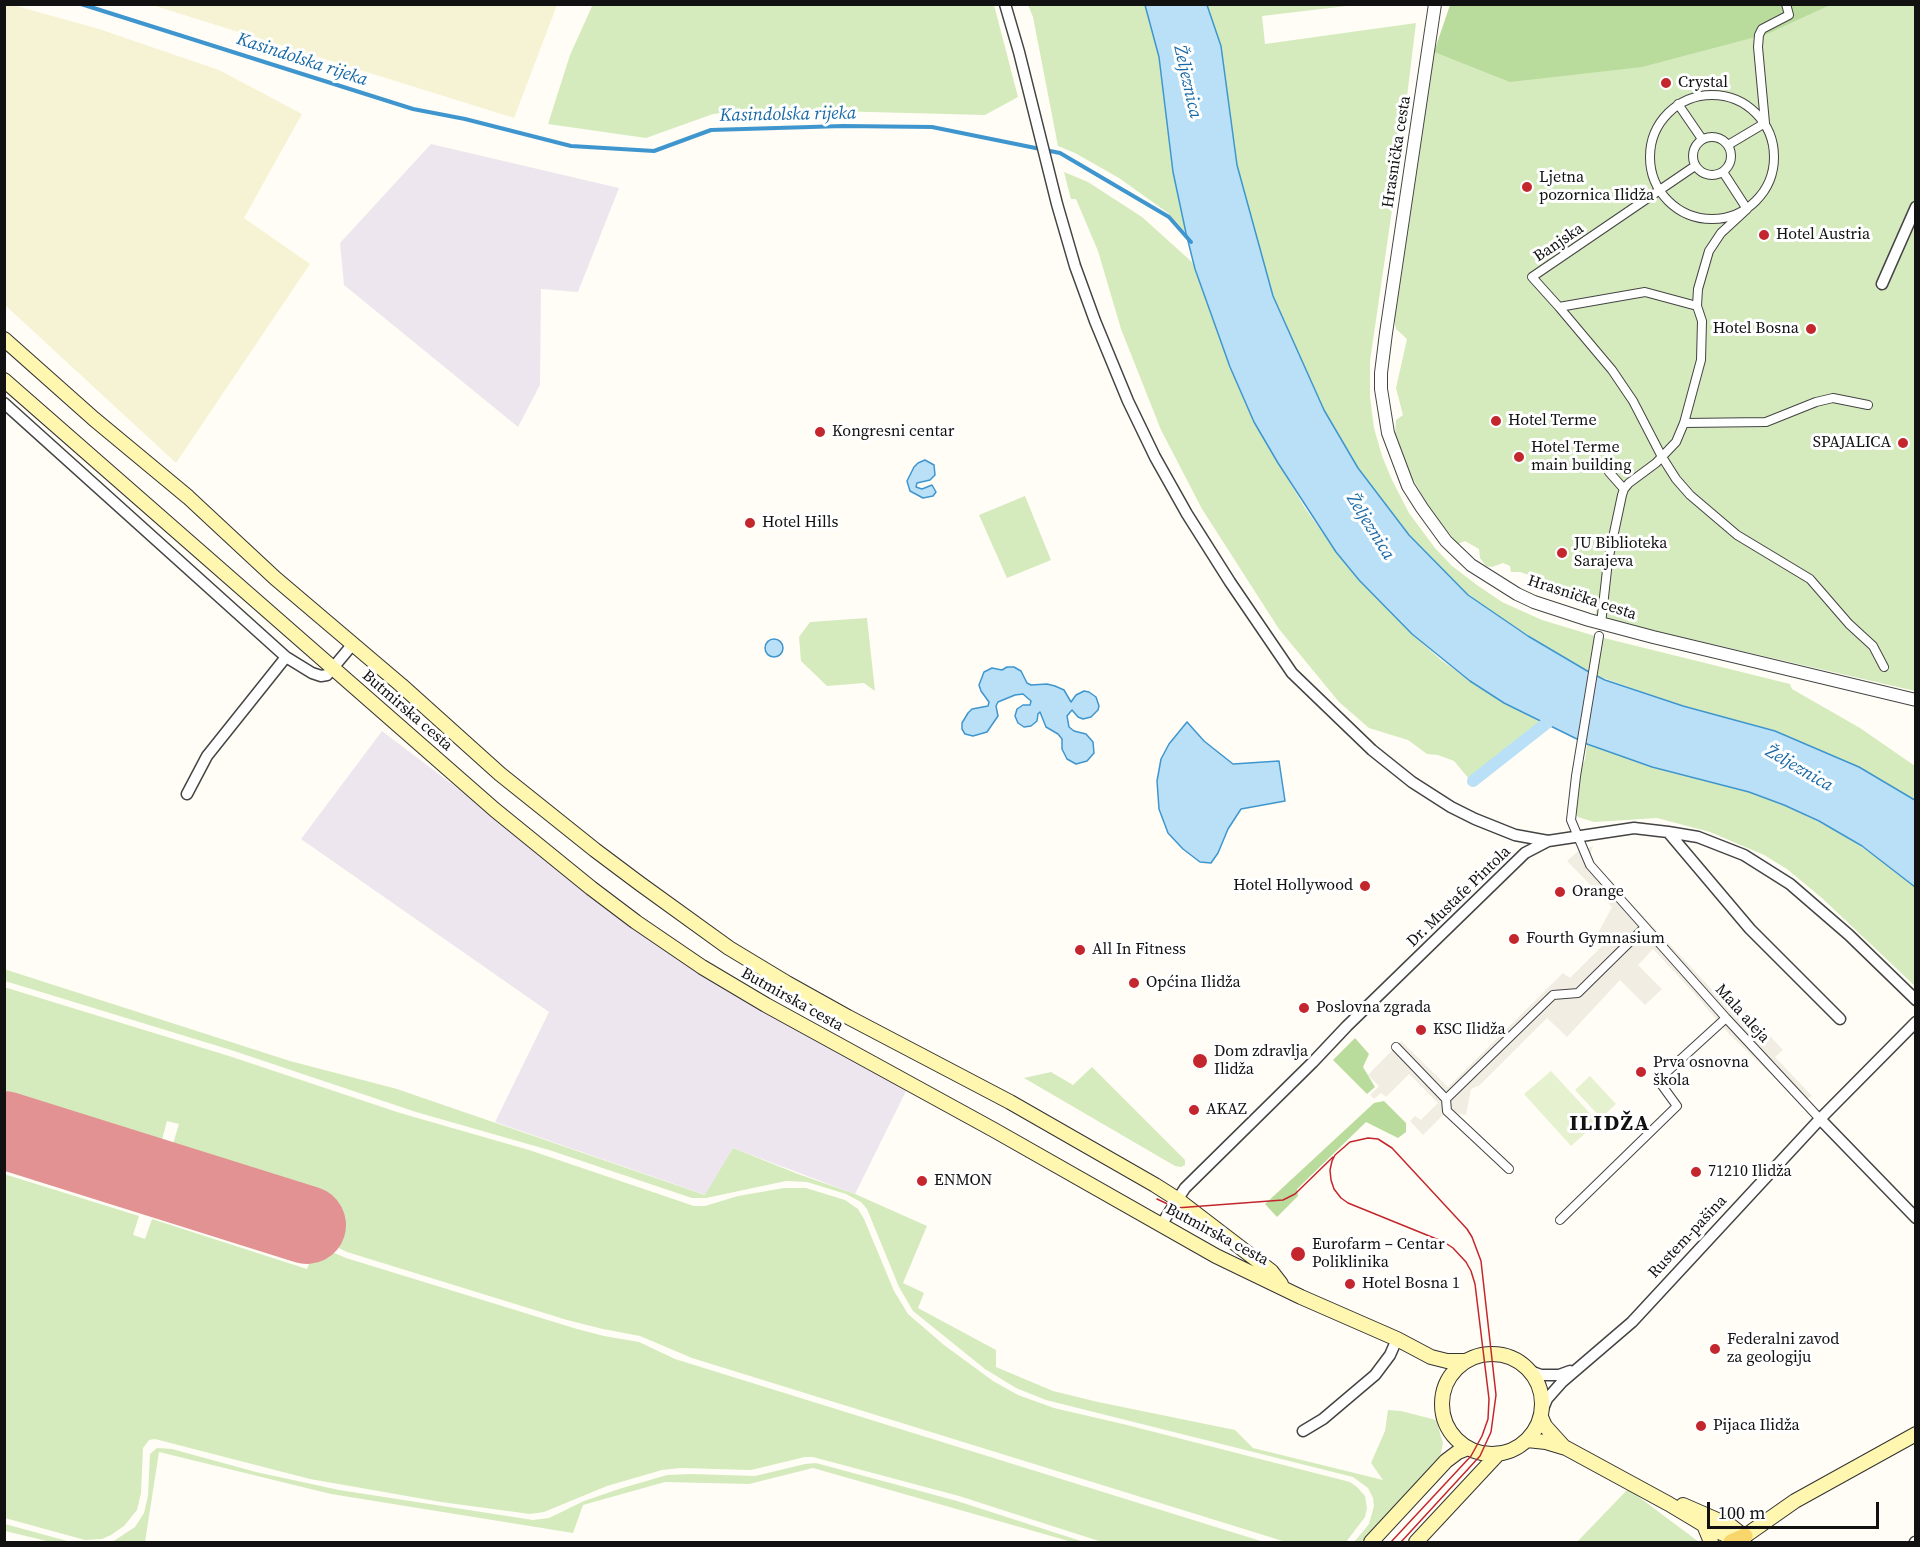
<!DOCTYPE html>
<meta charset="utf-8">
<style>
body{margin:0}
#map{position:relative;width:1920px;height:1547px;overflow:hidden;background:#fffdf5;font-family:"Source Serif 4",serif}
canvas{display:block}
.frame{position:absolute;inset:0;border:6px solid #111;pointer-events:none}
.scale{position:absolute;left:1707px;top:1502px;width:172px;height:27px;box-sizing:border-box;border:3px solid #111;border-top:0;padding-left:8px;font-size:18px;line-height:21px;white-space:nowrap;color:#111;-webkit-text-stroke:4px #fff;paint-order:stroke}
</style>
<div id="map">
<canvas width="1920" height="1547"></canvas>
<div class="frame"></div>
<div class="scale">100 m</div>
</div>
<script>
const c = document.querySelector('canvas').getContext('2d');
c.lineJoin = 'round';
function fill(path, color) { c.fillStyle = color; c.fill(path, 'evenodd'); }
const toPath = rows => new Path2D(rows.map(r => 'M' + r).join(''));
function trace(path, color, width, dash) { c.strokeStyle = color; c.lineWidth = width; c.lineCap = dash ? 'butt' : 'round'; c.setLineDash(dash || []); c.stroke(path); }
function drawText(font, color, halo, rows, align = 'center') {
  c.font = font + ' "Source Serif 4",serif'; c.lineWidth = 6; c.setLineDash([]); c.textBaseline = 'middle'; c.strokeStyle = halo; c.fillStyle = color; for (const [text, x, y, turn = 0] of rows) {
    c.save(); c.translate(x, y); c.rotate((+turn || 0) * Math.PI / 180); c.textAlign = isNaN(turn) ? turn : align; if (halo) c.strokeText(text, 0, 0); c.fillText(text, 0, 0); c.restore();
  }
}
fill(toPath([
 [431,144,619,188,578,292,541,289,540,385,518,427,344,285,340,243],
 [382,731,502,822,581,885,908,1087,855,1194,733,1148,706,1195,495,1122,549,1012,301,839]
]), '#eee6ef');
fill(toPath([
 [4,5,13,5,99,29,219,70,302,114,244,218,310,264,176,463,5,305],
 [152,5,557,4,557,5,514,118]
]), '#f6f3d4');
fill(toPath([
 [593,4,994,5,1018,97,985,115,755,109,713,114,646,138,548,124,570,55],
 [1028,5,1145,5,1159,57,1173,172,1186,233,1168,213,1119,178,1075,153,1058,146,1033,17],
 [1207,5,1355,5,1262,16,1265,44,1416,23,1399,162,1370,361,1370,397,1374,428,1382,456,1392,480,1409,513,1435,548,1452,566,1477,585,1502,602,1542,620,1595,636,1589,672,1556,653,1498,616,1468,595,1436,565,1409,535,1358,468,1324,410,1273,296,1237,165,1221,46],
 [1460,5,1915,5,1915,691,1595,617,1598,599,1520,572,1511,572,1510,566,1503,563,1492,567,1486,566,1480,558,1479,549,1465,541,1458,544,1430,509,1410,474,1395,434,1396,420,1403,415,1396,388,1407,339,1396,329,1394,319,1434,52,1453,59],
 [1064,172,1088,182,1142,217,1192,262,1230,367,1254,422,1305,508,1336,552,1359,580,1412,634,1440,659,1470,681,1504,703,1542,723,1470,780,1454,761,1438,755,1427,754,1408,740,1369,728,1339,702,1279,629,1202,509,1161,430,1121,329,1098,251,1076,199,1071,199],
 [1025,496,1051,560,1007,578,979,515],
 [867,618,875,691,864,683,827,686,801,661,799,637,810,622],
 [1600,637,1790,684,1792,689,1860,728,1915,766,1915,801,1859,767,1775,731,1683,706,1595,675],
 [1587,744,1652,767,1749,792,1784,805,1837,831,1884,862,1915,887,1915,986,1823,899,1787,869,1764,855,1710,832,1657,818,1594,822,1578,817,1575,813,1579,772,1585,760],
 [4,969,290,1061,397,1089,705,1195,733,1148,798,1174,855,1194,927,1226,903,1283,924,1293,918,1308,996,1350,996,1367,1053,1391,1098,1402,1235,1430,1253,1448,1383,1480,1371,1463,1385,1431,1388,1410,1401,1411,1436,1420,1443,1443,1440,1457,1361,1542,1354,1542,1369,1524,1374,1506,1373,1498,1368,1488,1353,1477,1046,1400,1016,1388,985,1369,913,1311,899,1287,867,1209,861,1202,846,1194,807,1182,786,1181,706,1198,692,1198,549,1150,416,1112,231,1050,5,981],
 [4,987,229,1056,400,1113,529,1150,694,1206,705,1206,738,1196,784,1188,806,1188,845,1200,858,1209,864,1219,894,1291,908,1314,944,1345,993,1381,1018,1395,1054,1408,1127,1425,1350,1482,1357,1487,1365,1496,1367,1508,1365,1517,1346,1542,1286,1542,692,1358,640,1336,603,1329,567,1320,347,1252,318,1238,332,1195,173,1144,179,1124,167,1121,162,1140,5,1091],
 [1092,1067,1185,1160,1185,1165,1181,1167,1175,1166,1024,1078,1051,1072,1073,1085],
 [4,1174,139,1216,133,1235,145,1239,152,1219,307,1269,316,1245,346,1258,577,1329,604,1336,639,1342,675,1359,1264,1542,1102,1542,959,1496,813,1457,805,1457,751,1470,681,1468,662,1470,607,1486,544,1512,530,1514,441,1502,310,1479,155,1439,149,1440,143,1448,141,1493,137,1510,124,1526,111,1535,102,1539,85,1540,5,1518],
 [157,1448,172,1449,256,1472,339,1490,533,1520,549,1518,584,1501,619,1489,667,1475,690,1474,755,1476,805,1464,816,1463,957,1501,1084,1542,1072,1542,813,1468,749,1484,665,1482,583,1505,573,1533,331,1494,159,1452,145,1542,112,1542,135,1527,144,1513,148,1496,150,1454],
 [1628,1489,1699,1542,1577,1542],
 [5,1524,71,1542,51,1542,5,1531]
]), '#d5ebbd');
fill(toPath([
 [1450,5,1830,5,1767,34,1642,67,1510,82,1434,52],
 [1355,1038,1369,1054,1363,1067,1375,1087,1367,1094,1333,1060],
 [1384,1101,1406,1123,1406,1132,1398,1138,1366,1122,1297,1189,1298,1196,1277,1217,1265,1204,1374,1103]
]), '#b9dc9c');
fill(toPath([
 [1551,1071,1598,1122,1571,1146,1524,1094],
 [1590,1076,1616,1104,1601,1118,1575,1090]
]), '#e6f2cf');
fill(toPath([
 [1593,846,1590,856,1595,868,1626,901,1629,901,1732,1011,1740,1004,1783,1050,1775,1057,1812,1096,1800,1102,1728,1033,1693,992,1653,949,1638,965,1662,989,1645,1005,1620,980,1567,1037,1547,1018,1480,1085,1471,1089,1466,1115,1447,1111,1423,1135,1410,1121,1415,1116,1421,1120,1438,1103,1409,1074,1386,1097,1381,1093,1374,1099,1370,1095,1379,1086,1368,1075,1401,1041,1448,1087,1563,973,1570,978,1603,945,1598,933,1612,907,1567,861,1577,852]
]), '#f1ede2');
const water = toPath([
 [1145,5,1207,5,1221,46,1237,165,1273,296,1324,410,1358,468,1409,535,1468,595,1528,636,1589,672,1605,680,1683,706,1775,731,1859,767,1913,799,1916,801,1915,887,1862,846,1819,821,1784,805,1749,792,1652,767,1587,744,1504,703,1470,681,1412,634,1359,580,1336,552,1278,463,1254,422,1230,367,1195,269,1186,233,1173,172,1159,57,1145,5],
 [925,460,934,465,935,475,930,480,917,483,916,487,922,489,932,485,936,492,933,496,923,498,910,491,907,481,914,467,918,463,925,460],
 '765 648a9 9 0 1 1 18 0a9 9 0 1 1-18 0Z',
 [1007,667,1014,667,1021,671,1027,683,1031,685,1047,684,1055,686,1064,690,1071,702,1076,695,1084,691,1089,692,1096,697,1099,706,1098,710,1091,717,1083,719,1078,717,1072,710,1067,716,1069,727,1074,731,1086,734,1093,742,1094,753,1087,761,1076,764,1067,759,1062,749,1062,739,1058,734,1046,727,1040,712,1038,714,1037,721,1031,726,1024,727,1018,723,1015,716,1017,709,1023,705,1030,705,1031,701,1023,694,1015,695,998,702,996,706,998,716,987,732,973,736,965,734,962,729,962,723,968,713,972,709,988,706,989,702,981,691,979,685,984,672,992,668,1002,670,1007,667],
 [1187,722,1204,741,1233,764,1279,761,1285,801,1241,809,1228,829,1218,853,1211,863,1200,862,1183,849,1168,833,1159,809,1157,781,1161,759,1169,744,1187,722]
]);
fill(water, '#b9e0f7');
trace(water, '#3f96cf', 1.5);
trace(toPath([
 [81,4,413,109,465,119,571,146,654,151,711,130,843,126,932,127,1060,153,1169,217,1191,242]
]), '#3f96cf', 4);
trace(toPath([
 [1473,781,1557,715]
]), '#b9e0f7', 12);
trace(toPath([
 [4,1130,307,1225]
]), '#e29292', 78);
const pedestrian = toPath([
 '1650 157a62 62 0 1 1 124 0a62 62 0 1 1-124 0Z',
 [1678,104,1702,139],
 '1693 156a19 19 0 1 1 38 0a19 19 0 1 1-38 0Z',
 [1728,145,1765,123,1758,47,1759,35,1762,29,1789,15,1786,4],
 [1697,306,1698,289,1709,251,1721,233,1747,209,1723,172],
 [1559,307,1612,370,1633,401,1662,457,1676,479,1690,495,1737,535,1810,579,1849,624,1873,646,1884,667],
 [1684,423,1766,422,1816,402,1833,398,1868,405],
 [1609,472,1624,489],
 [1601,624,1608,561,1622,495,1624,489,1629,483,1656,463,1676,442,1684,423,1701,360,1702,321,1697,306,1645,292,1559,307,1532,277,1695,166],
 [1599,636,1576,776,1571,820,1590,865,1726,1018,1820,1119],
 [1396,1047,1446,1099,1447,1111,1509,1169],
 [1446,1099,1553,995,1578,993,1645,927],
 [1560,1220,1677,1106,1658,1080,1726,1018]
]);
const minor = toPath([
 [1005,4,1019,52,1057,204,1075,266,1095,321,1128,401,1155,457,1187,514,1230,582,1292,673,1372,750,1412,782,1451,807,1475,819,1515,835,1548,841],
 [1882,284,1916,207],
 [4,403,286,657,312,673,321,676,327,675,352,645],
 [187,794,207,756,286,657],
 [1668,832,1698,837,1744,855,1790,884,1849,935,1916,1000],
 [1820,1119,1916,1218],
 [1161,1225,1185,1188,1313,1062,1347,1026,1525,853,1548,841,1634,828,1668,832,1750,929,1840,1019],
 [1530,1371,1541,1375,1559,1375,1570,1371],
 [1542,1411,1547,1399,1562,1382,1632,1322,1820,1119,1916,1022],
 [1303,1431,1323,1419,1375,1375,1390,1355,1397,1339],
 [1915,1542,1916,1542]
]);
const tertiary = toPath([
 [1435,4,1386,333,1381,373,1381,389,1388,433,1408,486,1422,508,1446,541,1471,565,1517,594,1534,602,1589,620,1653,637,1916,700]
]);
const secondary = toPath([
 [4,339,94,419,188,497,275,578,401,685,500,774,595,850,639,883,729,948,787,983,848,1017,1010,1102,1155,1185,1177,1199,1271,1271,1281,1284],
 [4,380,495,810,591,888,636,922,702,967,766,1005,994,1130,1216,1256,1301,1297,1397,1339,1431,1357,1447,1361,1465,1361],
 '1442 1404a50 50 0 1 1 100 0a50 50 0 1 1-100 0Z',
 [1541,1417,1545,1426,1564,1447],
 [1527,1440,1546,1442,1566,1448,1669,1504,1704,1525,1724,1534,1745,1536],
 [1683,1505,1731,1526,1741,1534],
 [1704,1525,1711,1542],
 [1745,1536,1795,1501,1916,1434],
 [1371,1542,1446,1461,1458,1452,1468,1448],
 [1416,1542,1498,1454]
]);
const primary = toPath([
 [1731,1542,1745,1536]
]);
trace(pedestrian, '#444', 10);
trace(minor, '#444', 13);
trace(tertiary, '#444', 14);
trace(secondary, '#333', 16);
trace(primary, '#222', 17);
trace(pedestrian, '#fff', 8);
trace(minor, '#fff', 10);
trace(tertiary, '#fff', 12);
trace(secondary, '#fff6b0', 14);
trace(primary, '#f9d66b', 15);
trace(toPath([
 [1157,1199,1176,1208,1283,1200,1295,1194,1333,1157],
 [1391,1542,1471,1456,1482,1436,1488,1419,1489,1399,1475,1284,1471,1271,1466,1262,1453,1248,1444,1242,1348,1203,1341,1198,1334,1189,1331,1180,1330,1170,1332,1161,1335,1155,1350,1142,1368,1138,1378,1139,1392,1148,1467,1229,1472,1237,1481,1261,1496,1395,1491,1432,1480,1456,1401,1542]
]), '#c4262e', 1.5);
for (const [x, y, r, color] of [
 [1666,83,6,"#c4262e"],
 [1527,187,6,"#c4262e"],
 [1764,235,6,"#c4262e"],
 [1811,329,6,"#c4262e"],
 [1496,421,6,"#c4262e"],
 [820,432,6,"#c4262e"],
 [1903,443,6,"#c4262e"],
 [1519,457,6,"#c4262e"],
 [750,523,6,"#c4262e"],
 [1562,553,6,"#c4262e"],
 [1365,886,6,"#c4262e"],
 [1560,892,6,"#c4262e"],
 [1514,939,6,"#c4262e"],
 [1080,950,6,"#c4262e"],
 [1134,983,6,"#c4262e"],
 [1304,1008,6,"#c4262e"],
 [1421,1030,6,"#c4262e"],
 [1200,1061,8,"#c4262e"],
 [1641,1072,6,"#c4262e"],
 [1194,1110,6,"#c4262e"],
 [1696,1172,6,"#c4262e"],
 [922,1181,6,"#c4262e"],
 [1298,1254,8,"#c4262e"],
 [1350,1284,6,"#c4262e"],
 [1715,1349,6,"#c4262e"],
 [1701,1426,6,"#c4262e"]
]) { const dot = new Path2D(); dot.arc(x, y, r, 0, 2 * Math.PI); c.fillStyle = color; c.fill(dot); trace(dot, '#fff', 2); }
drawText('16px', '#111', '#fff', [
 ["Crystal",1678,83],
 ["Ljetna",1539,178],
 ["pozornica Ilidža",1539,196],
 ["Hotel Austria",1776,235],
 ["Hotel Bosna",1799,329,"right"],
 ["Hotel Terme",1508,421],
 ["Kongresni centar",832,432],
 ["SPAJALICA",1891,443,"right"],
 ["Hotel Terme",1531,448],
 ["main building",1531,466],
 ["Hotel Hills",762,523],
 ["JU Biblioteka",1574,544],
 ["Sarajeva",1574,562],
 ["Hotel Hollywood",1353,886,"right"],
 ["Orange",1572,892],
 ["Fourth Gymnasium",1526,939],
 ["All In Fitness",1092,950],
 ["Općina Ilidža",1146,983],
 ["Poslovna zgrada",1316,1008],
 ["KSC Ilidža",1433,1030],
 ["Dom zdravlja",1214,1052],
 ["Ilidža",1214,1070],
 ["Prva osnovna",1653,1063],
 ["škola",1653,1081],
 ["AKAZ",1206,1110],
 ["71210 Ilidža",1708,1172],
 ["ENMON",934,1181],
 ["Eurofarm – Centar",1312,1245],
 ["Poliklinika",1312,1263],
 ["Hotel Bosna 1",1362,1284],
 ["Federalni zavod",1727,1340],
 ["za geologiju",1727,1358],
 ["Pijaca Ilidža",1713,1426]
], 'left');
drawText('16px', '#111', '#fff', [
 ["Hrasnička cesta",1397,152,-81],
 ["Banjska",1559,243,-34],
 ["Hrasnička cesta",1582,598,18],
 ["Butmirska cesta",407,711,41],
 ["Dr. Mustafe Pintola",1459,897,-44],
 ["Butmirska cesta",792,1000,29],
 ["Mala aleja",1742,1014,48],
 ["Butmirska cesta",1217,1235,28],
 ["Rustem-pašina",1688,1237,-47]
]);
drawText('italic 18px', '#1768a6', '#fff', [
 ["Kasindolska rijeka",302,60,18],
 ["Željeznica",1187,82,77],
 ["Kasindolska rijeka",788,115,-1],
 ["Željeznica",1370,527,58],
 ["Željeznica",1799,769,30]
]);
c.letterSpacing = '1.5px';
drawText('bold 22px', '#111', '#fff', [
 ["ILIDŽA",1610,1124]
]);
c.letterSpacing = '0px';
</script>
